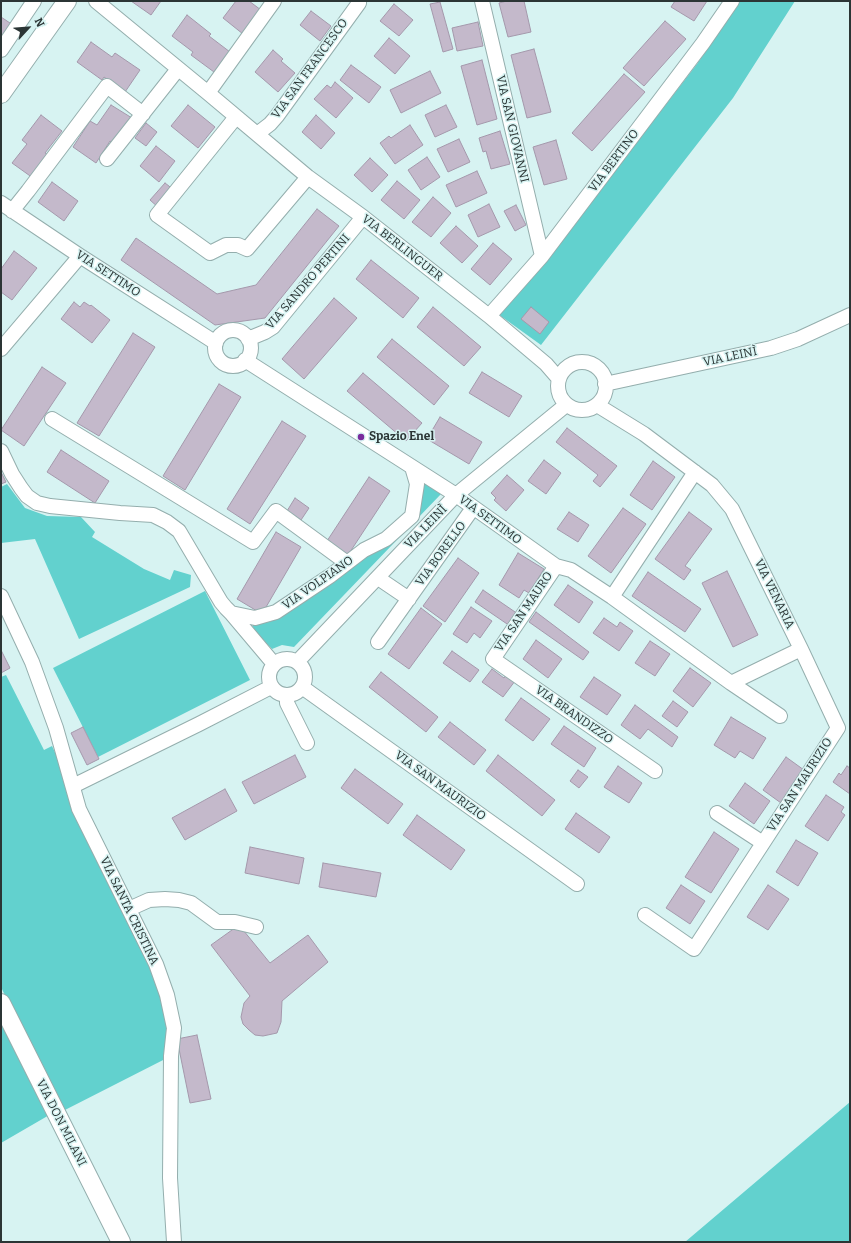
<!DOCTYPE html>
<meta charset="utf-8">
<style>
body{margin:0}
#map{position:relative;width:851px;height:1243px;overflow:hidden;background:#d7f3f2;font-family:Bitter,serif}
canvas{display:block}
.frame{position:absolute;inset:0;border:2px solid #2b3535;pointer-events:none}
.north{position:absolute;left:8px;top:8px;width:40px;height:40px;-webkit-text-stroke:3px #d7f3f2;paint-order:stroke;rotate:64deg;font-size:11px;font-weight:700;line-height:16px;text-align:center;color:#2b3535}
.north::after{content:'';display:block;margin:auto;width:14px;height:18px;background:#2b3535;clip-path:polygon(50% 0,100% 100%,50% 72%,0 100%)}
</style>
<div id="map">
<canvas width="851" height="1243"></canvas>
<div class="frame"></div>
<div class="north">N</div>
</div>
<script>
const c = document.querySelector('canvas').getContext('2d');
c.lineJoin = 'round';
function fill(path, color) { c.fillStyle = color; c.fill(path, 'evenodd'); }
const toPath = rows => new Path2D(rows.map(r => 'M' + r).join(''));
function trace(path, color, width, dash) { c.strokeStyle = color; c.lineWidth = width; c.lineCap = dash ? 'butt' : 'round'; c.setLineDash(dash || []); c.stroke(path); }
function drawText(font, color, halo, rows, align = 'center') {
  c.font = font + ' Bitter,serif'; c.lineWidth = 3; c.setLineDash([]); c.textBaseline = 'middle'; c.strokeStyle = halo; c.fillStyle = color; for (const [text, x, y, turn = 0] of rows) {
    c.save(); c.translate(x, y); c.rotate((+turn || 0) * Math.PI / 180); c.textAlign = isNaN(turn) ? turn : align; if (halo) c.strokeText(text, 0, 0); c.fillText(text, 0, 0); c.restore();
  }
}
fill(toPath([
 [740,1,795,1,733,98,541,345,498,314,581,215,697,64],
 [420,478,441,494,294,647,282,645,272,649,254,630,252,623,270,622,327,578,412,516],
 [7,484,25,508,47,516,81,517,95,532,92,537,144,569,170,580,174,570,191,575,190,587,79,639,35,539,1,543,1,487],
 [205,591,250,680,98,757,53,668],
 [6,675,44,750,52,746,156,964,167,995,171,1056,61,1112,1,987,1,677],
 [1,1018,51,1114,1,1143],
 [850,1102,850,1242,685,1242]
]), '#62d1ce');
const building = toPath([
 [131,1,161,1,151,15,131,1],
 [236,1,249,1,261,10,243,34,223,18,236,1],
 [507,1,524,1,531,32,508,37,499,3,507,1],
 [675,1,707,1,694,21,671,7,675,1],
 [440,2,453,49,443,52,430,4,440,2],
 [394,4,413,20,399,36,380,21,394,4],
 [311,11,331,26,320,41,300,25,311,11],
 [187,15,211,34,209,36,230,52,214,72,191,55,193,52,172,36,187,15],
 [1,17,13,25,1,42,1,17],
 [665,21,686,39,644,86,623,68,665,21],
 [478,22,483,46,457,51,452,28,478,22],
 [389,38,410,56,395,74,374,56,389,38],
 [91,42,112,57,115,53,140,70,125,92,104,77,102,80,77,62,91,42],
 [534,49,551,112,527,118,511,55,534,49],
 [273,50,283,59,281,61,295,73,278,92,255,72,273,50],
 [482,60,497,119,477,125,461,66,482,60],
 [351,65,381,87,369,103,340,80,351,65],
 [430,71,441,93,401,113,390,90,430,71],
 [624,74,645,92,592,151,572,133,624,74],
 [335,82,353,98,336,118,314,99,327,85,331,88,335,82],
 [111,105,132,118,114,144,110,141,96,163,73,147,90,121,97,125,111,105],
 [188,105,215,127,198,148,171,126,188,105],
 [446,105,457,127,435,137,425,115,446,105],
 [41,115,62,131,45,153,50,156,33,178,12,163,27,144,22,140,41,115],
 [316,115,335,133,321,149,302,132,316,115],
 [146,123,157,132,146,146,135,138,146,123],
 [410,125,423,145,395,164,380,143,389,136,391,138,410,125],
 [500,131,510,164,491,169,486,151,483,152,479,138,500,131],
 [459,139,470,162,448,172,437,149,459,139],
 [556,140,567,179,544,185,533,147,556,140],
 [156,146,175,161,159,182,140,166,156,146],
 [427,157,440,177,421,190,408,170,427,157],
 [370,158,388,175,372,192,354,175,370,158],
 [477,171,487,193,456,207,446,185,477,171],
 [397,181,420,200,404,219,381,200,397,181],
 [52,182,78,201,64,221,38,202,52,182],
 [165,183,174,190,159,208,150,200,165,183],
 [433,197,451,213,431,237,412,222,433,197],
 [489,204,500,227,478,237,468,215,489,204],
 [516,205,526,225,515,231,504,211,516,205],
 [317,209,339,226,265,318,215,325,121,260,136,238,217,294,256,285,317,209],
 [456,226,478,246,462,263,440,243,456,226],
 [493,243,512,259,490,285,471,269,493,243],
 [14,251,37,268,12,300,1,292,1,269,14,251],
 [371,260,419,298,403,318,356,279,371,260],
 [334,298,357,318,304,379,282,359,334,298],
 [74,302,80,307,84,302,90,306,91,305,110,320,92,343,61,319,74,302],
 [433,307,481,347,464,366,417,327,433,307],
 [531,307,549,322,540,334,521,319,531,307],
 [133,333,155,347,99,436,77,423,133,333],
 [392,339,449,386,434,405,377,357,392,339],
 [42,367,66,383,24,446,1,430,42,367],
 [482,372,522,396,509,417,469,393,482,372],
 [363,373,422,423,406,441,347,391,363,373],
 [219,384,241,397,185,490,163,476,219,384],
 [440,417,482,442,469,464,427,439,440,417],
 [282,421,306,436,250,524,227,509,282,421],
 [567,428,617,466,600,487,593,481,598,475,556,442,567,428],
 [61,450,109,481,95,503,47,472,61,450],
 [544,460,561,473,546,494,528,481,544,460],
 [653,461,675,477,652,510,630,495,653,461],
 [1,472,6,482,1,484,1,472],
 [507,475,524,490,506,511,494,500,496,498,491,493,507,475],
 [369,477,390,491,348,555,327,541,369,477],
 [295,498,309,508,301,520,287,511,295,498],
 [623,508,646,524,611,573,588,556,623,508],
 [569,512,589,525,578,542,557,529,569,512],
 [689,512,712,529,685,566,691,570,684,580,655,559,689,512],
 [276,532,301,547,262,614,237,599,276,532],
 [518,553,544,569,529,593,524,590,519,598,499,585,518,553],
 [458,558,479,573,445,622,423,606,458,558],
 [727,571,758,635,733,647,702,583,727,571],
 [648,572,701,609,685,632,632,596,648,572],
 [568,585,593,602,579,623,554,605,568,585],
 [483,590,518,614,510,626,475,602,483,590],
 [471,607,492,621,480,638,474,633,467,643,453,634,471,607],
 [421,608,442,624,409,669,388,654,421,608],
 [536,612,589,652,583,660,529,622,536,612],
 [604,618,617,627,620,622,633,631,619,651,593,633,604,618],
 [536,640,562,659,548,678,523,659,536,640],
 [650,641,670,654,655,676,635,663,650,641],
 [1,650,10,668,1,673,1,650],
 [452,651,479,670,470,682,443,663,452,651],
 [690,668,711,683,693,707,673,691,690,668],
 [492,669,504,678,506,675,515,681,503,697,482,682,492,669],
 [381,672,438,717,426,732,369,687,381,672],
 [594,677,621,695,607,715,580,697,594,677],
 [521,698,550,719,533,741,505,720,521,698],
 [673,701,688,712,677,727,662,716,673,701],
 [635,705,678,737,672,747,648,729,640,739,621,725,635,705],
 [731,717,766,738,753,759,740,751,735,758,714,745,731,717],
 [450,722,486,750,474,765,438,737,450,722],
 [564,726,596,748,584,767,551,744,564,726],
 [83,727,99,759,87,765,71,733,83,727],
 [295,755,306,777,254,804,242,782,295,755],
 [498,755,555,800,542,816,486,771,498,755],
 [786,757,804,770,781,803,763,790,786,757],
 [618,766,642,783,629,803,604,787,618,766],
 [847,766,850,768,850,794,833,782,839,773,841,775,847,766],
 [355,769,403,804,388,824,341,788,355,769],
 [578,770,588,777,579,788,570,781,578,770],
 [745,783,770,801,754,824,729,806,745,783],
 [225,789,237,811,185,840,172,818,225,789],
 [826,795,844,807,841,812,845,815,828,841,805,826,826,795],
 [576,813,610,837,599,853,565,829,576,813],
 [417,815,465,850,451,870,403,835,417,815],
 [714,832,739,849,711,893,685,877,714,832],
 [796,840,818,853,798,886,776,872,796,840],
 [250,847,304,858,299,884,245,873,250,847],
 [323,863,381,873,376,897,319,887,323,863],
 [681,885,705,901,690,924,666,908,681,885],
 [768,885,789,899,768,930,747,917,768,885],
 [239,925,270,963,308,935,328,962,282,1001,281,1022,277,1033,263,1036,255,1035,249,1030,243,1024,241,1017,244,1003,250,996,211,945,239,925],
 [197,1035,211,1099,190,1103,177,1039,197,1035]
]);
fill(building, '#c4b9cb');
trace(building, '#a498ab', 1);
const minor = toPath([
 [96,1,208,93,308,177,363,217,489,316,546,364,559,379],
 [482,1,542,256],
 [1,50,34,1],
 [208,93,274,1],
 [236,117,157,215,210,253,226,245,238,245,247,249,308,177],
 [257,134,270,124,277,116,359,3,358,1],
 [107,159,178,69],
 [1,203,80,256,216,343],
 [12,211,28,191,107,86,143,114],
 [489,316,542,256,703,43,732,1],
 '215 348a18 18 0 1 1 36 0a18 18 0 1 1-36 0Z',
 [248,339,265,332,273,327,363,217],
 [1,349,80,256],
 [245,360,456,495,556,566,571,570,612,597,731,683,801,649],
 '558 386a24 24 0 1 1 48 0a24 24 0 1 1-48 0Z',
 [605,384,771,348,798,339,850,315],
 [597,405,644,434,712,485,732,509,801,649,838,728,694,949,645,915],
 [52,419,253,542,276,511,347,563],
 [1,451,12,474,21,488,27,496,37,503,50,506,120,513,153,515,167,522,179,531,221,602,226,608,231,613,255,618,276,612,330,576,364,550,386,539,412,516,417,484,412,467],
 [556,566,493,659,655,771],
 [378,578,409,599],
 [1,596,32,662,56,728,79,809,156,964,167,995,174,1028,171,1056,170,1178,174,1242],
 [612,597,695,472],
 [231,613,274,664],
 [378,642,473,508],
 '269 677a18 18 0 1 1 36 0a18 18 0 1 1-36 0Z',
 [297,662,456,495,566,405],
 [731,683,780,716],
 [302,687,577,884],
 [287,695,287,703,307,743],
 [73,786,199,724,271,687],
 [717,813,763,843],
 [129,909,149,900,165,899,179,900,191,903,217,922,235,922,256,927]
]);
const tertiary = toPath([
 [1,94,67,1],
 [1,1003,121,1242]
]);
trace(minor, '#94aead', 16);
trace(tertiary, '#94aead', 20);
trace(minor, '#fff', 14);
trace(tertiary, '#fff', 18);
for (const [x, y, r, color] of [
 [361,437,4,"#792b9d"]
]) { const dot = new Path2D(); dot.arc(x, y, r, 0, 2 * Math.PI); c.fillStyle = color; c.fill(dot); trace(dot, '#d7f3f2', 1.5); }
drawText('12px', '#2b3535', '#d7f3f2', [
 ["VIA SAN FRANCESCO",310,69,-54],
 ["VIA SAN GIOVANNI",512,129,77],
 ["VIA BERTINO",614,161,-53],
 ["VIA BERLINGUER",402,248,38],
 ["VIA SETTIMO",108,274,33],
 ["VIA SANDRO PERTINI",308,282,-49],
 ["VIA LEINÌ",730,357,-12],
 ["VIA SETTIMO",490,520,36],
 ["VIA LEINÌ",426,527,-46],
 ["VIA BORELLO",441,554,-54],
 ["VIA VOLPIANO",318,583,-35],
 ["VIA VENARIA",774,594,64],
 ["VIA SAN MAURO",524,612,-56],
 ["VIA BRANDIZZO",574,715,35],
 ["VIA SAN MAURIZIO",800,785,-57],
 ["VIA SAN MAURIZIO",440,786,36],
 ["VIA SANTA CRISTINA",129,911,64],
 ["VIA DON MILANI",61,1123,63]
]);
drawText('bold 12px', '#2b3535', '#d7f3f2', [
 ["Spazio Enel",369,437]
], 'left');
</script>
